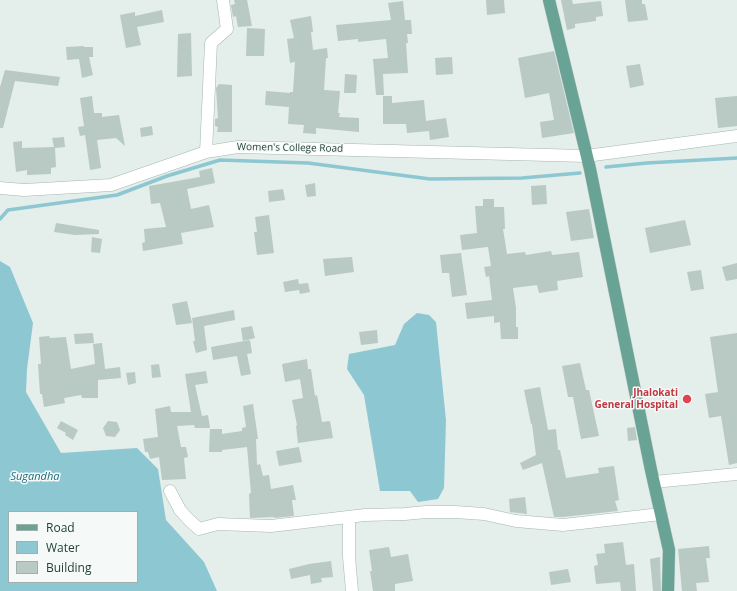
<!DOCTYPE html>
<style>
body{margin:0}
#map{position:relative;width:737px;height:591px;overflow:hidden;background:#e4eeea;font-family:"Open Sans",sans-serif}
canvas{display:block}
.legend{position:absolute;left:8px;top:511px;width:130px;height:72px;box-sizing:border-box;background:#f5faf8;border:1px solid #a1b0ab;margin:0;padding:5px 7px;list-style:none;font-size:12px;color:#234038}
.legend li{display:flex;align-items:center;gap:8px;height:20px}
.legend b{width:20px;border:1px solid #a1b0ab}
</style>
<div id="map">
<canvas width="737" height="591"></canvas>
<ul class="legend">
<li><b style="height:5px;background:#69a395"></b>Road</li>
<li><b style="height:11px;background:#8dc7d2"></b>Water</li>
<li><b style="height:11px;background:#b9c9c3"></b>Building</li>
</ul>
</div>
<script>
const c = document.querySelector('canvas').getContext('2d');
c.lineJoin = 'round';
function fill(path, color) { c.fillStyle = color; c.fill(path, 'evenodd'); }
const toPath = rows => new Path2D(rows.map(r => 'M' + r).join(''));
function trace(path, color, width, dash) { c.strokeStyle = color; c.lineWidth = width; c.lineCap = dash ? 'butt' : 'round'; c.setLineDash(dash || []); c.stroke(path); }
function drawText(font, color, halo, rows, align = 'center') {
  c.font = font + ' "Open Sans",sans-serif'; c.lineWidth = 3; c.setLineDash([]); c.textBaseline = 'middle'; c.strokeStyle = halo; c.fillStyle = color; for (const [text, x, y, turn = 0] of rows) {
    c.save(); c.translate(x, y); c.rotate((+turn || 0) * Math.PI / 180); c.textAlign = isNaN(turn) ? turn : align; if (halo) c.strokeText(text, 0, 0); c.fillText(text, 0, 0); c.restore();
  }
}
fill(toPath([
 [0,261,10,267,33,323,27,369,26,392,61,453,137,448,158,469,166,520,204,562,217,591,0,591],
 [9,512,137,512,137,582,9,582],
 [417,313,429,315,436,322,446,420,444,488,438,499,418,502,410,491,380,491,364,395,347,369,349,354,395,345,404,324]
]), '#8dc7d2');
trace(toPath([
 [606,167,647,163,737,158],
 [0,219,8,210,117,195,167,176,220,160,308,163,430,179,522,178,580,173]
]), '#8dc7d2', 3.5);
fill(toPath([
 [234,0,247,0,252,26,238,27,236,16,233,17,231,5,235,4],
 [486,0,504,0,505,13,487,15],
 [561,0,572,0,573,4,601,1,603,16,596,17,596,21,575,24,575,28,567,30],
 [625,0,642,0,642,4,645,4,648,20,628,22],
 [403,1,405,20,411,20,412,34,407,34,408,43,406,43,408,73,383,74,384,95,376,95,373,59,388,58,386,39,358,42,358,39,338,41,336,25,391,20,388,3],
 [162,10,164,22,137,27,141,45,126,48,120,15,135,12,135,16],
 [311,16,313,32,311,32,313,50,327,48,328,58,326,58,324,90,340,91,338,113,340,113,339,117,359,118,359,132,316,128,316,134,303,133,304,125,288,124,289,107,265,105,266,91,290,93,290,92,293,92,295,62,290,63,287,39,294,38,290,20],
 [247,28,265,29,264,56,246,56],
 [191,33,192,76,177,77,178,34],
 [84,46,84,47,93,47,93,57,89,57,93,75,82,78,79,59,67,60,66,47],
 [554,51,574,133,542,138,540,122,554,120,549,93,525,98,518,58],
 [452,57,453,74,436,75,435,58],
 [640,64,644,85,630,88,626,66],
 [5,70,60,77,58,86,15,81,3,128,0,128,0,87],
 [345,74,357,75,356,93,344,93],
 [219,84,232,85,232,132,217,132,218,127,215,126,215,119,218,118,216,88],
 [92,96,94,113,102,113,102,117,119,115,125,146,116,138,97,140,101,168,90,170,85,135,80,136,78,127,84,126,80,98],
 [383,96,392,96,392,103,424,100,426,121,446,118,449,137,430,140,429,131,407,133,406,124,383,124],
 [737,96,737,126,718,128,715,98],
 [152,126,153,135,141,137,140,128],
 [64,137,65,147,55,148,56,167,51,168,51,174,27,175,27,170,16,172,13,142,22,141,22,148,54,147,52,138],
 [212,168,215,183,187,189,191,209,209,205,214,227,181,233,183,244,143,251,142,243,145,242,144,229,166,227,160,203,151,204,149,186,200,177,199,171],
 [315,183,316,196,307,197,305,185],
 [546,185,547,204,532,205,531,186],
 [283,189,285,200,269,202,268,191],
 [483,199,494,199,494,207,504,207,505,229,503,229,507,254,525,252,526,255,551,251,552,255,579,252,583,277,557,281,558,290,539,293,537,285,513,288,516,308,516,327,518,327,518,339,501,339,500,322,494,323,494,316,467,319,465,303,492,300,489,276,486,277,484,267,491,266,488,247,462,250,460,235,477,233,475,206,483,206],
 [589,209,594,238,571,241,566,212],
 [269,215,274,253,257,255,254,232,257,232,255,217],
 [685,220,691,245,650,253,645,228],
 [56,223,99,230,99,234,75,235,54,232],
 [92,237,102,239,100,253,91,252],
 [461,253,467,295,452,297,449,273,442,273,440,255],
 [352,257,354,272,325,276,323,259],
 [737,263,737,279,726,281,722,267],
 [701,270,704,289,691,291,687,272],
 [298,279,299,284,308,283,310,292,300,294,299,290,285,292,283,282],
 [187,301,192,323,176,325,172,304],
 [234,310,235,320,204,326,207,350,196,353,193,341,195,341,192,318],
 [252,326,255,338,243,341,241,328],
 [377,330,378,343,361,345,359,332],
 [93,333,94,343,75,344,74,334],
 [737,333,737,463,729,465,721,416,709,418,705,394,718,392,710,337],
 [49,336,50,338,66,337,71,369,95,364,93,344,102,343,105,369,120,367,121,378,98,380,98,398,82,398,81,395,64,398,65,403,44,407,42,394,40,394,38,364,41,364,39,337],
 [250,340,252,353,247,354,251,374,241,376,237,356,213,360,211,347],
 [307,359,308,369,311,369,315,396,317,395,322,422,330,421,333,438,298,443,296,426,297,425,292,400,303,398,300,379,285,382,282,364],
 [580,363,586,390,589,390,599,436,581,439,573,397,568,397,562,366],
 [159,364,161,377,152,378,151,365],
 [206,371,208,383,195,385,202,416,208,415,210,428,195,428,194,425,177,426,181,447,186,447,188,457,184,458,186,479,162,480,159,457,150,459,148,452,145,452,143,439,158,437,155,409,170,406,171,412,191,412,185,374],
 [135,372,136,383,128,385,126,373],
 [540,387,548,430,556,429,558,450,560,450,566,478,599,473,598,468,614,466,619,500,615,501,618,511,563,517,554,517,542,463,523,470,520,463,536,455,532,424,531,424,524,390],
 [253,404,258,439,256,439,257,465,260,464,263,476,269,475,271,489,293,485,296,500,292,500,294,516,274,518,274,517,250,518,249,494,251,493,247,447,222,450,222,452,209,452,210,429,222,429,222,434,242,431,242,428,246,427,243,406],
 [61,421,78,430,73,440,65,435,66,433,57,428],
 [108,421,117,422,120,430,115,437,106,436,103,428],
 [635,427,637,440,628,441,627,428],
 [299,447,302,462,279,466,276,451],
 [525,497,527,514,510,512,509,499],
 [623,542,626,565,634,564,636,591,621,591,620,582,596,584,594,566,598,565,596,554,605,553,604,544],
 [709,546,710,558,706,558,709,582,696,583,697,591,682,591,678,549],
 [389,547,391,557,408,554,413,581,395,584,395,591,373,591,370,571,372,571,369,550],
 [660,557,661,591,653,591,650,559],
 [331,561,333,577,321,578,322,582,311,584,310,575,291,579,289,569,309,564],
 [568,569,571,582,551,585,549,572]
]), '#b9c9c3');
const minor = toPath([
 [206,152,211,43,227,29,223,0],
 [0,188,24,190,111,185,206,152,238,147,586,156,737,136],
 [654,482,737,474],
 [170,491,180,510,189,520,199,529,218,524,271,526,365,515,405,514,426,512,455,512,484,514,516,521,563,525,661,514],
 [349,517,349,557,352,591]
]);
const major = toPath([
 [549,0,590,169,651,470,669,550,668,591]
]);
trace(minor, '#a6b6b1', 13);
trace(major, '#c1cac7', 13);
trace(minor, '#fff', 12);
trace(major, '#69a395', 12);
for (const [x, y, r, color] of [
 [687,399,5,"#e0444e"]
]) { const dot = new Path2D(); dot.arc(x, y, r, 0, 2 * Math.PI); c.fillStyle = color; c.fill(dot); trace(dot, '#f5faf8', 1.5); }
drawText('10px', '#234038', '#f5faf8', [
 ["Women's College Road",290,148,1]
]);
drawText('bold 10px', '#be3a42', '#f5faf8', [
 ["Jhalokati",678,393],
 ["General Hospital",678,405]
], 'right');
drawText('italic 11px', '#1d6b7c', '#f5faf8', [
 ["Sugandha",35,477]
]);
</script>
